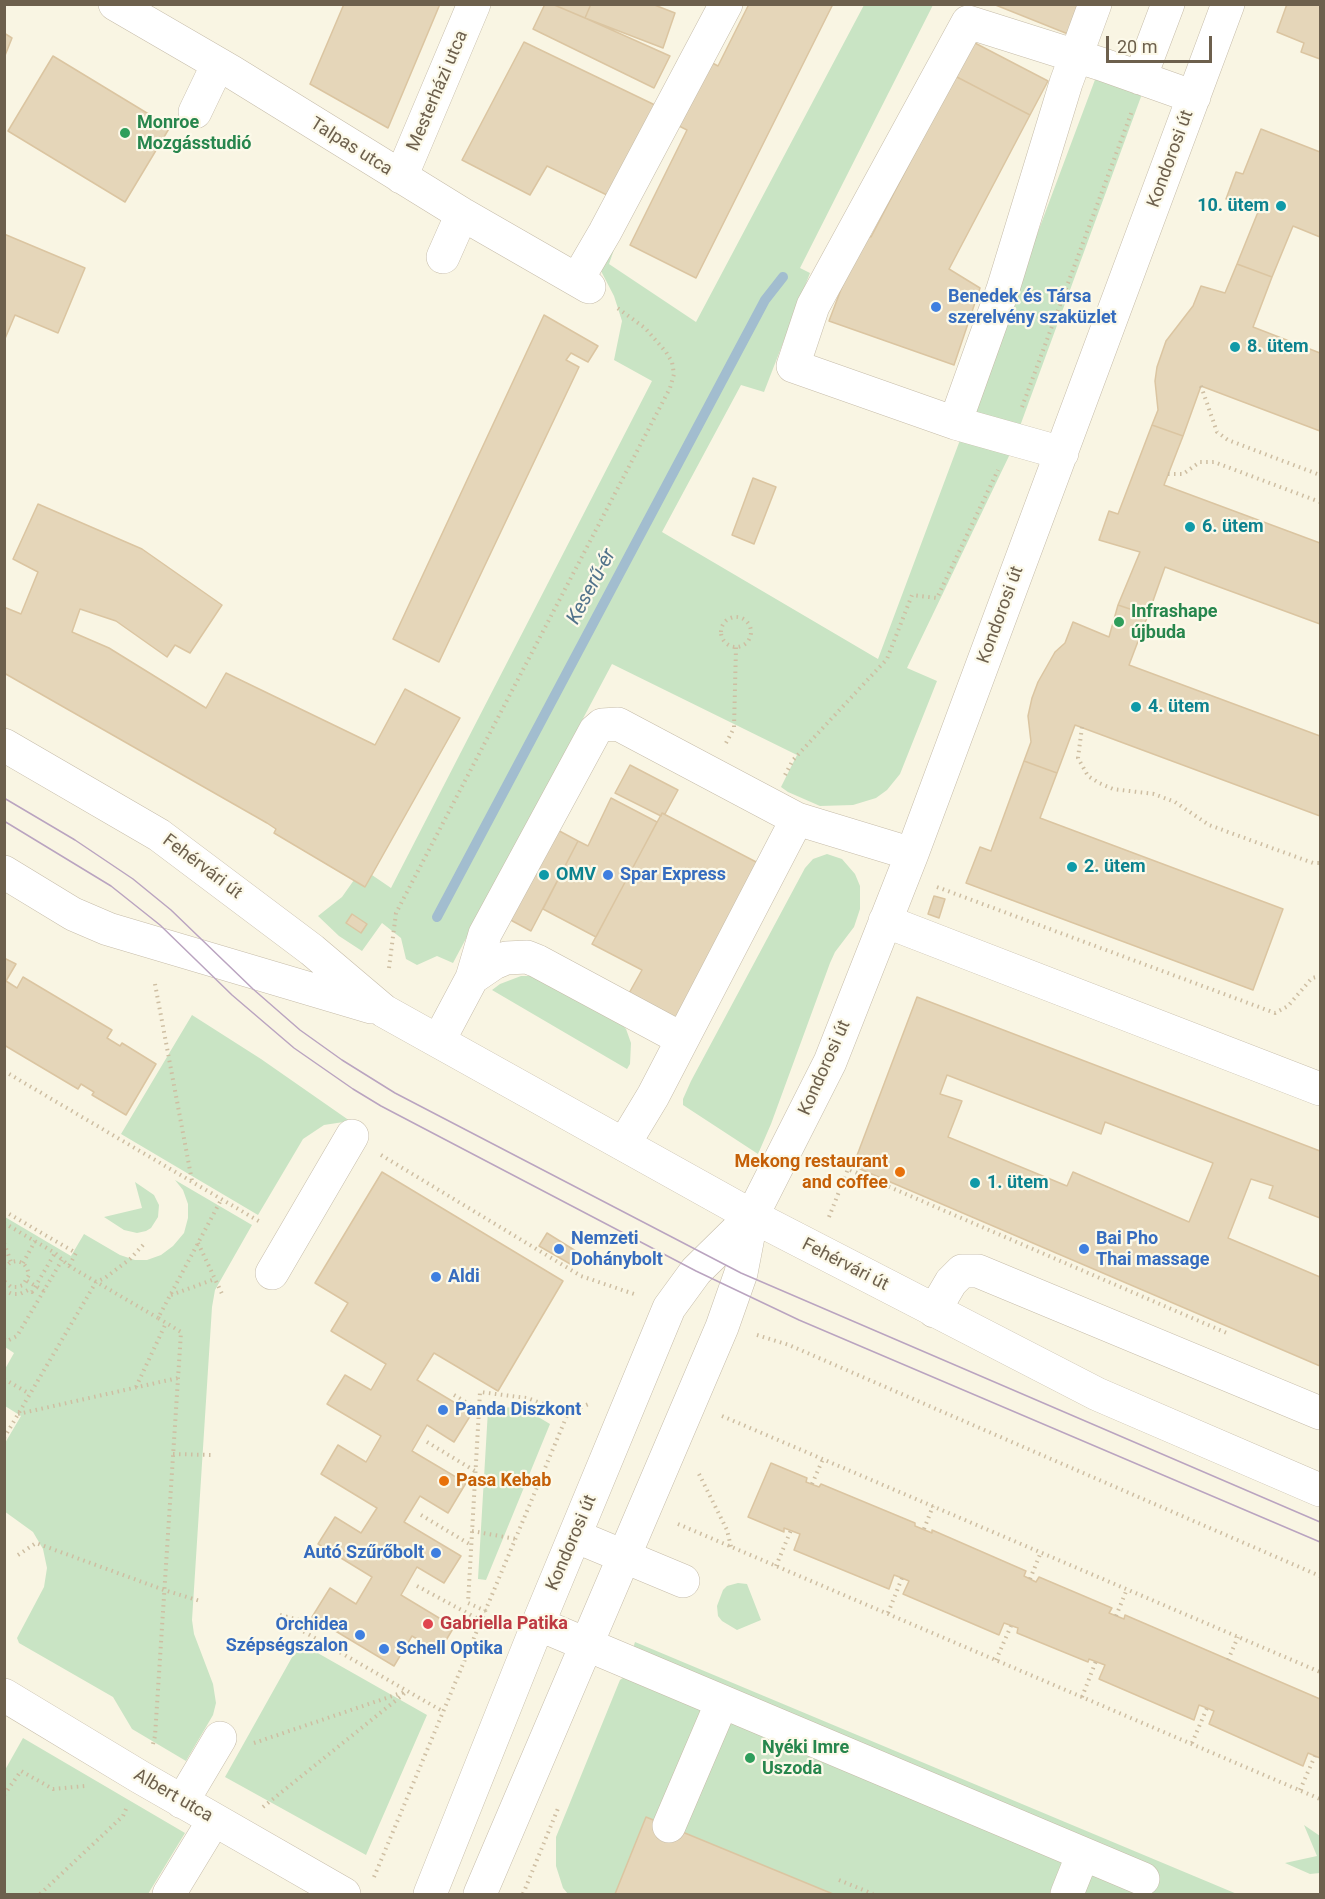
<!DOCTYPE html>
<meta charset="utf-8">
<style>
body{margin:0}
#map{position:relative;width:1325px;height:1899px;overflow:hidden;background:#f9f5e3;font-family:Roboto,sans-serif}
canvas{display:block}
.frame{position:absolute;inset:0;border:6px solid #6d604d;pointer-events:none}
.scale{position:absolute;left:1106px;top:36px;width:106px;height:27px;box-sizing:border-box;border:3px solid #6d604d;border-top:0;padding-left:8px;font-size:18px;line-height:21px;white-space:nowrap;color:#6d604d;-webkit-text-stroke:4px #fcf9e9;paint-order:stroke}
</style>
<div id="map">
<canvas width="1325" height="1899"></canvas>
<div class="frame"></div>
<div class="scale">20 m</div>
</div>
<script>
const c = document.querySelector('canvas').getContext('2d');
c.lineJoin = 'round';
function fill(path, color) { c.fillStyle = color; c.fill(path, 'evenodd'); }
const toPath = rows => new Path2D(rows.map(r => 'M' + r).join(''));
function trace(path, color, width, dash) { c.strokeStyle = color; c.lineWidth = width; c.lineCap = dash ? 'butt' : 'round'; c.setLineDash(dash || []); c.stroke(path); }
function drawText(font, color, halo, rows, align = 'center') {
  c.font = font + ' Roboto,sans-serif'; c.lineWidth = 4.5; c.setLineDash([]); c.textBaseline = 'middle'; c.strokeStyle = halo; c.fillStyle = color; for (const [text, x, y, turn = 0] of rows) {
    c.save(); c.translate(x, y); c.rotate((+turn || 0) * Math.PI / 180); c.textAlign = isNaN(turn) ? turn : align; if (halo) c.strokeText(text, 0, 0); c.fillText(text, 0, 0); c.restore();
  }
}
fill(toPath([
 [864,5,933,5,800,268,810,273,764,392,741,385,662,532,878,659,1096,77,1142,94,1009,456,907,668,937,681,900,774,887,790,876,798,853,805,820,806,788,792,781,787,797,755,612,664,453,963,437,956,417,965,406,959,401,938,382,923,362,951,339,936,318,916,342,897,354,880,372,875,391,888,652,381,614,360,622,321,614,296,601,271,618,238,609,264,696,322],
 [827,854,842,859,855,874,860,886,860,909,854,927,835,952,830,963,771,1124,758,1154,683,1105,683,1099,691,1081,805,868,813,859],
 [521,976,536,976,614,1016,626,1029,631,1043,630,1064,627,1069,492,990,500,984],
 [192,1015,261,1059,350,1121,324,1125,303,1139,258,1215,121,1134],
 [175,1180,252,1225,215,1290,212,1307,192,1620,194,1634,213,1684,216,1703,213,1715,186,1761,132,1729,113,1697,19,1643,17,1638,44,1587,47,1568,43,1549,33,1532,4,1511,5,1443,21,1416,5,1406,5,1369,14,1353,5,1347,5,1217,71,1256,84,1234,120,1255,135,1260,147,1260,161,1255,173,1246,184,1233,188,1218,188,1204,183,1190],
 [135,1182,154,1195,159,1205,158,1217,151,1228,146,1231,137,1233,124,1230,104,1217,142,1208],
 [520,1406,550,1424,486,1580,478,1579,488,1410],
 [738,1583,747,1584,761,1620,737,1630,722,1621,718,1616,717,1606,723,1590,727,1586],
 [635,1642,1237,1894,568,1894,563,1888,556,1866,556,1837,620,1680,624,1677],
 [300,1643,427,1715,366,1855,225,1777],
 [23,1738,185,1833,148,1894,5,1894,5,1770],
 [1304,1825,1320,1836,1320,1873,1310,1874,1285,1863,1317,1856]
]), '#c9e4c4');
trace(toPath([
 [437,917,765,300,783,277]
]), '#a2bdcf', 10);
const building = toPath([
 [344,4,440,4,388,128,310,84,344,4],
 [545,4,552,4,585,18,670,56,654,88,533,29,545,4],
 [552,4,591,4,585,18,552,4],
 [591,4,652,4,675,13,663,48,585,18,591,4],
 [749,4,833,4,696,278,630,245,687,130,673,123,705,59,718,66,749,4],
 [993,4,1079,4,1068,34,993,4],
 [1287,4,1320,4,1320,59,1301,52,1304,43,1277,32,1287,4],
 [4,33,12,38,4,58,4,33],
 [524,42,657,106,609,196,547,166,530,195,462,160,524,42],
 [973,42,1048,81,1030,115,955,76,973,42],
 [53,56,170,127,125,202,8,131,53,56],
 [955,76,1030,115,949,269,980,288,954,365,829,321,862,234,871,237,955,76],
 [1261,129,1320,152,1320,237,1293,226,1272,277,1237,264,1258,212,1226,199,1236,172,1243,174,1261,129],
 [4,234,85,268,58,333,15,315,4,341,4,234],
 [1237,264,1272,277,1253,327,1320,353,1320,431,1201,386,1183,436,1152,425,1158,410,1155,381,1157,367,1166,341,1193,306,1201,286,1225,293,1237,264],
 [544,315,598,346,588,362,571,353,566,360,579,367,439,662,393,639,544,315],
 [1152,425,1183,436,1164,485,1320,543,1320,624,1165,567,1148,615,1118,605,1140,552,1099,540,1109,511,1118,514,1152,425],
 [753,478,776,487,754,544,732,535,753,478],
 [38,504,142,549,222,605,190,653,175,645,167,657,116,621,80,609,72,632,109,648,206,708,226,673,375,745,405,689,460,718,365,887,274,833,276,829,267,823,4,673,4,607,21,614,38,572,13,559,38,504],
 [1118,605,1148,615,1129,665,1320,736,1320,816,1075,725,1057,773,1024,761,1031,742,1028,716,1032,698,1038,682,1055,652,1065,643,1073,622,1109,637,1118,605],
 [1024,761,1057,773,1040,818,1283,909,1253,990,966,883,980,847,991,851,1024,761],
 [630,765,678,790,665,814,662,813,661,816,615,793,630,765],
 [611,798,657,822,596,937,543,909,578,841,588,846,611,798],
 [662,813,760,864,672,1030,623,1004,642,970,592,944,662,813],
 [552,827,578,841,531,931,505,917,552,827],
 [934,896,945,899,939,918,928,914,934,896],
 [352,914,367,924,361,933,346,923,352,914],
 [4,958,16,964,6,981,17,988,23,977,112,1030,107,1038,120,1046,122,1043,156,1064,126,1115,92,1095,94,1092,81,1084,78,1089,4,1045,4,958],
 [917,997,1320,1151,1320,1218,1269,1198,1273,1186,1251,1179,1228,1238,1320,1277,1320,1366,853,1166,917,997],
 [947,1075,1101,1134,1105,1122,1213,1163,1189,1222,1073,1172,1067,1186,948,1137,962,1101,940,1094,947,1075],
 [382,1172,563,1281,498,1391,434,1353,417,1380,472,1413,454,1442,427,1425,412,1451,466,1483,448,1513,420,1496,404,1522,461,1556,444,1583,417,1567,401,1595,454,1627,439,1652,412,1636,394,1666,312,1617,330,1588,356,1604,372,1577,318,1544,335,1517,361,1533,377,1508,321,1474,338,1445,366,1462,381,1436,327,1404,345,1375,371,1390,386,1364,331,1331,348,1303,315,1283,382,1172],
 [547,1233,579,1253,572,1265,539,1246,547,1233],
 [771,1463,807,1478,806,1482,819,1487,821,1484,915,1523,915,1526,932,1533,932,1530,1026,1571,1024,1576,1036,1582,1039,1577,1112,1608,1109,1613,1124,1619,1125,1615,1320,1699,1320,1758,1308,1753,1303,1766,1209,1724,1214,1711,1207,1708,1199,1705,1194,1720,1099,1679,1105,1665,1089,1659,1088,1662,1017,1633,1018,1628,1004,1623,999,1635,903,1594,909,1581,902,1578,894,1575,889,1589,794,1550,800,1534,784,1528,784,1532,748,1517,771,1463],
 [646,1817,833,1894,615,1894,646,1817]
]);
fill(building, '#e5d6b9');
trace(building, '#dbc5a1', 1.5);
const minor = toPath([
 [115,4,232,72,462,214,589,287],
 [1140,78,1168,4],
 [195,112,218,64],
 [401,177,474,4],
 [443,257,462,214],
 [577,280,605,232,726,4],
 [955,423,1003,289,1066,83,1095,4],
 [1062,453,955,423,793,366,813,306,968,22,1101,64,1194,97],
 [4,745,159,835,312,950,384,1011,752,1216,1097,1394,1320,1490],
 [4,872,73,914,108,929,371,1007],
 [885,921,1320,1089],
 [472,978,494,963,506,958,527,957,537,961,682,1039],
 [439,1040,472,978,485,934,595,731,602,725,618,724,797,819],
 [624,1144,653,1096,797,819,912,854],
 [272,1273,352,1136],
 [934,1311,951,1282,962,1271,978,1271,1320,1413],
 [575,1536,683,1581],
 [538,1624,1143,1879],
 [4,1695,140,1777,344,1894],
 [182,1802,220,1738],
 [669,1826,722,1702],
 [169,1894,214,1820],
 [430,1894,538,1624,669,1308,696,1271,752,1216],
 [480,1894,722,1327,741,1273,752,1216,830,1062,912,854,1228,4],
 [1067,1894,1083,1854]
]);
trace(minor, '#c6bca9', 34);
trace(toPath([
 [1201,386,1217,432,1228,440,1320,475],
 [1022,407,1132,111],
 [1168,474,1183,474,1200,462,1214,462,1320,502],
 '721 632a15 15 0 1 1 30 0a15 15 0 1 1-30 0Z',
 [1082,727,1078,758,1088,776,1099,783,1113,789,1154,794,1175,802,1209,825,1313,863,1320,863],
 [726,743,734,728,736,647],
 [785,775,793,760,887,659,912,595,937,598,998,470],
 [937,887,1275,1013,1288,1006,1312,978,1320,976],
 [389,968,396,913,670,388,674,374,672,362,666,352,645,328,616,307],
 [155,984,192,1181],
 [4,1071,262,1223],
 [381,1155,581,1276,637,1295],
 [4,1211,76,1253,69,1266],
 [829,1217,848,1169,1229,1334],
 [4,1223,55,1253,69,1266,158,1318],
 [4,1243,11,1262],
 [198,1243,223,1296],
 [23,1263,35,1241],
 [4,1268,11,1262,17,1261,23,1263,27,1268,29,1275,23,1285,17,1287,11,1287,4,1281],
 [27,1281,44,1291],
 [4,1290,12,1294,20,1294,28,1290,32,1292,55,1253],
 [171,1295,215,1279],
 [757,1335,789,1345,1320,1576],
 [4,1339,7,1341,17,1336,62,1260],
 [4,1379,30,1394],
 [136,1387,166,1323],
 [454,1395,479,1410],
 [18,1414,178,1378],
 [722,1416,1320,1672],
 [4,1438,96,1282,105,1278,130,1259,144,1244],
 [427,1442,475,1471],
 [173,1454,211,1455],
 [699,1474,727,1530,731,1547],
 [812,1484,823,1459],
 [421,1515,471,1545],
 [678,1524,1320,1799],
 [924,1529,933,1506],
 [472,1531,516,1539],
 [18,1555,36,1543,164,1590,200,1601],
 [776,1566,791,1530],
 [1030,1579,1041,1552],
 [417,1586,482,1621],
 [486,1611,468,1603,480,1392,527,1398,568,1413,591,1403],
 [888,1613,902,1578],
 [280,1615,303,1621,301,1630,444,1712],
 [1116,1616,1127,1589],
 [996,1660,1011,1626],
 [1228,1660,1238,1637],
 [1082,1697,1096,1661],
 [254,1743,407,1691],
 [1192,1743,1207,1708],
 [153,1744,155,1736,181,1332,158,1318,221,1200],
 [1300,1790,1315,1756],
 [4,1795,21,1771,53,1789,85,1786],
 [263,1807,405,1693],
 [374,1877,568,1413],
 [839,1880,873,1894],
 [40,1894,123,1816,126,1809],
 [523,1894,559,1806]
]), '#cebea2', 4, [1.5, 4.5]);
trace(minor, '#fff', 33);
trace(toPath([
 [4,798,75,840,133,879,171,910,253,989,300,1030,342,1060,395,1093,741,1273,1320,1522],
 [4,821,111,886,160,925,232,995,294,1048,353,1089,381,1106,696,1271,799,1320,1320,1542]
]), '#baa4c0', 1.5);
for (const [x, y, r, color] of [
 [125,133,6,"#2e9e5b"],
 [1281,206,6,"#0f9aa8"],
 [936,307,6,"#3f7fe0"],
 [1235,347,6,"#0f9aa8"],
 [1190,527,6,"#0f9aa8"],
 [1119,622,6,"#2e9e5b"],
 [1136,707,6,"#0f9aa8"],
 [1072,867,6,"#0f9aa8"],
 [544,875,6,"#0f9aa8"],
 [608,875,6,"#3f7fe0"],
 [900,1172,6,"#e8710a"],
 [975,1183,6,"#0f9aa8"],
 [559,1249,6,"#3f7fe0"],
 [1084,1249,6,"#3f7fe0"],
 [436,1277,6,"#3f7fe0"],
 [443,1410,6,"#3f7fe0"],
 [444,1481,6,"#e8710a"],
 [436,1553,6,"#3f7fe0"],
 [428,1624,6,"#e0444e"],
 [360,1635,6,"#3f7fe0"],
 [384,1649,6,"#3f7fe0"],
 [750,1758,6,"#2e9e5b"]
]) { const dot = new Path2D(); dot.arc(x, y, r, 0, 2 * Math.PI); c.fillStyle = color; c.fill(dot); trace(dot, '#fcf9e9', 2); }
drawText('18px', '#6d604d', '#fcf9e9', [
 ["Mesterházi utca",438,91,-67],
 ["Talpas utca",351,147,32],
 ["Kondorosi út",1171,159,-70],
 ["Kondorosi út",1001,615,-70],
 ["Fehérvári út",202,867,37],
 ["Kondorosi út",825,1068,-66],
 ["Fehérvári út",845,1265,27],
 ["Kondorosi út",572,1543,-67],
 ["Albert utca",173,1796,30]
]);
drawText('bold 18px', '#27864d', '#fcf9e9', [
 ["Monroe",137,123],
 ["Mozgásstudió",137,144],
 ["Infrashape",1131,612],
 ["újbuda",1131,633],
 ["Nyéki Imre",762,1748],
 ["Uszoda",762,1769]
], 'left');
drawText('bold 18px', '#0d838f', '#fcf9e9', [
 ["10. ütem",1269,206,"right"],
 ["8. ütem",1247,347],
 ["6. ütem",1202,527],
 ["4. ütem",1148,707],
 ["2. ütem",1084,867],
 ["OMV",556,875],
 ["1. ütem",987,1183]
], 'left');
drawText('bold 18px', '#366cbe', '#fcf9e9', [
 ["Benedek és Társa",948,297],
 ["szerelvény szaküzlet",948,318],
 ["Spar Express",620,875],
 ["Nemzeti",571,1239],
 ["Dohánybolt",571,1260],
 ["Bai Pho",1096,1239],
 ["Thai massage",1096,1260],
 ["Aldi",448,1277],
 ["Panda Diszkont",455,1410],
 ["Autó Szűrőbolt",424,1553,"right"],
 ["Orchidea",348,1625,"right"],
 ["Szépségszalon",348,1646,"right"],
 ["Schell Optika",396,1649]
], 'left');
drawText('bold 18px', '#c56008', '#fcf9e9', [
 ["Mekong restaurant",888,1162],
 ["and coffee",888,1183],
 ["Pasa Kebab",456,1481,"left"]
], 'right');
drawText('bold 18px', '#be3a42', '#fcf9e9', [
 ["Gabriella Patika",440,1624]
], 'left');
drawText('italic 20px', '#51738b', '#fcf9e9', [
 ["Keserű-ér",592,587,-62]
]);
</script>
